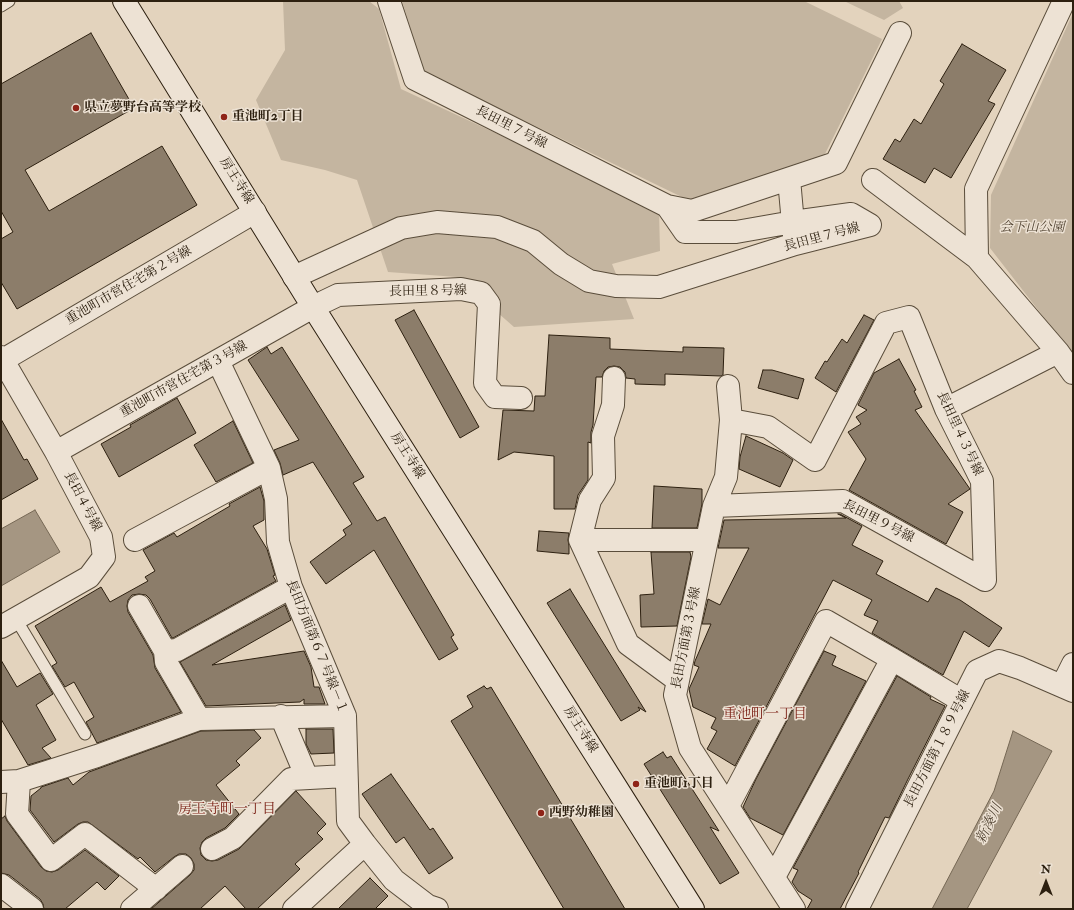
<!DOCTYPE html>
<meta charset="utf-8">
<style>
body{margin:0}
#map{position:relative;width:1074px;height:910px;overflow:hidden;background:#e3d3bd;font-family:"IM FELL Double Pica",serif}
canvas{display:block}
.frame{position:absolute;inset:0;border:2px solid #2d2010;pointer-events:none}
.north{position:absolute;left:1026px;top:862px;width:40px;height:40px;-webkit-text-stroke:3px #ede2d4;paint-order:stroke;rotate:0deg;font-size:11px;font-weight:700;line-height:16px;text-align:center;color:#2d2010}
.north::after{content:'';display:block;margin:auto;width:14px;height:18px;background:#2d2010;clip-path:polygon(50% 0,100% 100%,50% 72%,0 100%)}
</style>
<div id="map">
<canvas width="1074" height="910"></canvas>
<div class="frame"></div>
<div class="north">N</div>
</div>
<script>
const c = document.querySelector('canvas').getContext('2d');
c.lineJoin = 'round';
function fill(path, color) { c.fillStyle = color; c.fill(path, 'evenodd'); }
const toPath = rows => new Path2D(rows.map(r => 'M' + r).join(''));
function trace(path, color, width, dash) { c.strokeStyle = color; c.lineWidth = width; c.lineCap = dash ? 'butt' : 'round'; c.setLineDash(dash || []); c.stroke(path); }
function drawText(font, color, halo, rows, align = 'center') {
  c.font = font + ' "IM FELL Double Pica","Noto Serif JP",serif'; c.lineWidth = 3; c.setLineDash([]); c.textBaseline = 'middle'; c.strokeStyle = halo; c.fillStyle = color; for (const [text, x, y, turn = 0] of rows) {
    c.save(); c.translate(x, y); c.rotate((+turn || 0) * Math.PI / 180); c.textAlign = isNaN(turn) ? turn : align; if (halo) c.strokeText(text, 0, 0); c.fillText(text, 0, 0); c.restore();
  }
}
fill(toPath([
 [283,1,369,1,379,9,401,89,659,209,660,251,612,264,634,319,514,327,457,277,388,272,357,180,325,170,281,160,256,100,285,50],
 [402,1,804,1,882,39,824,156,688,200,424,72],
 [844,1,899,1,903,8,884,20],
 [1073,13,1073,355,990,248,991,195]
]), '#c4b5a0');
const water = toPath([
 [35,510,60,552,1,586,1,529,35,510],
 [1013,731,1052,751,967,909,932,909,994,791,1013,731]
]);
fill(water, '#a59682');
trace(water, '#756754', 1);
const building = toPath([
 [91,33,134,108,25,170,49,211,162,146,197,205,17,309,1,282,1,239,13,232,1,211,1,84,91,33],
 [962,44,1006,70,988,101,995,104,951,178,934,168,925,183,883,159,895,139,900,142,914,119,921,124,944,84,940,81,962,44],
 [414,310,479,427,460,438,395,320,414,310],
 [864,315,874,320,836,392,815,378,825,361,827,362,842,339,847,343,864,315],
 [549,335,610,338,610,349,683,352,683,347,724,348,723,375,721,376,665,374,665,385,635,384,635,379,626,378,625,372,620,367,614,366,608,367,604,371,602,377,596,377,593,425,591,432,591,443,588,442,588,480,578,495,575,509,554,509,554,456,514,452,498,460,503,410,534,411,535,396,545,396,549,335],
 [267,347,271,354,282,347,364,477,353,483,377,521,385,517,454,635,451,637,458,649,439,660,374,550,326,584,310,562,346,535,343,530,352,524,313,462,283,475,280,463,274,450,299,440,248,360,267,347],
 [899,359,916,390,914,391,922,407,915,410,970,489,948,504,963,512,946,544,849,490,866,459,848,432,861,424,856,417,867,410,858,405,874,373,899,359],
 [763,370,772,370,804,379,798,399,758,388,763,370],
 [177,398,196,433,119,477,101,444,131,427,130,425,177,398],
 [1,419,24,460,27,459,38,479,1,500,1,419],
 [233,421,253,463,216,482,194,445,233,421],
 [746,436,783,453,793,460,780,487,739,469,740,457,746,436],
 [654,486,702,489,702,504,697,528,652,528,654,486],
 [260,487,264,501,264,520,253,526,267,549,275,575,273,576,276,581,173,638,172,638,150,599,146,595,139,594,132,595,128,600,127,606,128,612,153,655,155,668,181,712,97,743,86,722,94,717,74,682,65,687,52,666,57,663,35,626,101,587,110,602,148,581,145,577,155,571,143,550,174,533,177,537,230,506,229,504,260,487],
 [838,514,840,514,862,526,852,545,883,561,876,574,928,602,936,588,960,600,1002,628,989,647,964,631,943,675,872,633,878,621,864,615,872,600,833,580,735,766,707,749,717,731,711,728,716,718,693,707,689,689,699,667,694,665,695,661,711,624,702,624,708,599,720,605,749,548,718,548,724,520,846,518,838,514],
 [539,531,569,533,568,540,569,546,569,554,537,551,539,531],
 [651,552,690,552,691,557,677,626,641,627,640,595,654,594,651,552],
 [570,589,586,615,646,712,638,707,640,710,621,721,547,603,570,589],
 [285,605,291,620,212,665,304,651,311,667,314,687,319,687,325,704,304,704,304,699,300,702,206,706,180,662,285,605],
 [824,651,836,656,832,665,866,681,783,835,750,818,743,807,756,779,824,651],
 [1,660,17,687,40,673,53,694,36,705,56,740,42,748,51,758,28,765,1,719,1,660],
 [897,676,931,697,930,699,945,706,908,779,889,818,885,817,858,872,859,873,840,909,807,909,812,900,798,891,792,882,798,870,793,868,897,676],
 [484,686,487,689,491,687,625,909,564,909,451,721,473,707,467,696,484,686],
 [306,729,333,729,334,753,311,754,306,744,306,729],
 [254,730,261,738,236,761,240,765,216,785,239,814,225,828,206,838,202,842,200,848,201,855,206,860,212,861,218,860,239,849,296,791,326,824,317,833,323,839,295,864,300,869,257,909,246,909,225,886,200,909,151,909,190,875,194,870,194,864,191,858,186,854,179,854,174,857,155,872,140,857,138,859,88,822,83,822,78,824,54,842,30,810,31,796,41,788,41,787,68,778,73,785,89,772,201,731,254,730],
 [663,752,667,758,671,756,719,831,710,827,739,873,720,884,644,764,663,752],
 [391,774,430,830,433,828,453,858,429,874,404,837,396,843,362,794,391,774],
 [5,816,7,821,41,867,46,871,52,872,58,870,85,850,119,876,105,890,97,882,65,909,44,909,43,904,40,899,9,875,1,873,1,819,5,816],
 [370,878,388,896,375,909,338,909,370,878]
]);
fill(building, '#8c7d6a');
trace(building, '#2d2010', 1);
const lane = toPath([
 [1,6,9,1],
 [16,619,85,734]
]);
const street = toPath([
 [789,179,794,235],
 [873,180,977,258,1058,352,1073,373],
 [667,206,692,211,836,163,900,33],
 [977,258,976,189,1064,1],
 [294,277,401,228,437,222,497,227,533,241,561,264,589,281,616,286,659,287,795,244,870,225,851,214,793,222,736,232,685,232,667,206,415,79,389,1],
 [1,357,56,452,101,537,104,557,89,577,1,627],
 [3,360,255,212],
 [218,361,269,468,276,499,278,542,291,587,345,716,348,821,365,844,394,880,428,906,437,909],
 [728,386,731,420,726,477,714,506,675,695,690,748,794,909],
 [946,409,1058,352],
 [731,420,768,427,815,460,886,323,909,317,946,409,982,481,985,580],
 [56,452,313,307,338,295,461,289,481,293,489,304,485,383,495,397,521,398],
 [714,506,843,501,985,580],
 [135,540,269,468],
 [580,540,590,500,604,478,603,436,613,405,614,378],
 [139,606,165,651,166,662,199,719],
 [165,651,177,650,291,587],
 [677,680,628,644,580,540,707,540],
 [1062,686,1073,664],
 [281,716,307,778],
 [19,781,17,814,51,860,85,834,156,889],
 [1,782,19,781,97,756,199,719,345,716],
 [728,806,826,621,892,659,962,701],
 [212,849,233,838,291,779,346,776],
 [774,877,892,659],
 [1,885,32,909],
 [132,909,182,866],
 [294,909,365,844],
 [857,909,977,671,999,661,1020,668,1073,691]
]);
const secondary = toPath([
 [124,1,313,307,693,909]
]);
trace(lane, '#5a4d3b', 13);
trace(street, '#5a4d3b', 24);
trace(secondary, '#2d2010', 24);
trace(lane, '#ede2d4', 11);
trace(street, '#ede2d4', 22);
trace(secondary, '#ede2d4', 22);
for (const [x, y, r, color] of [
 [76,108,4,"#8f2418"],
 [224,117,4,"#8f2418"],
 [636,784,4,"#8f2418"],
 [541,813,4,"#8f2418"]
]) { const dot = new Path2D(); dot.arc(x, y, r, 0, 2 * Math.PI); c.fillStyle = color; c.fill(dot); trace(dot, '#ede2d4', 1.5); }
drawText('bold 13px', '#2d2010', '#ede2d4', [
 ["県立夢野台高等学校",84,108],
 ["重池町2丁目",232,117],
 ["重池町1丁目",644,784],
 ["西野幼稚園",549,813]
], 'left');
drawText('13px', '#2d2010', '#ede2d4', [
 ["長田里７号線",511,128,27],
 ["房王寺線",236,181,58],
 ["長田里７号線",822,238,-15],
 ["重池町市営住宅第２号線",129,286,-30],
 ["長田里８号線",428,292,-1],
 ["重池町市営住宅第３号線",184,380,-29],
 ["長田里４３号線",959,434,65],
 ["房王寺線",407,456,58],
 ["長田４号線",82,502,62],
 ["長田里９号線",878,522,27],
 ["長田方面第３号線",687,638,-79],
 ["長田方面第６７号線－１",316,647,68],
 ["房王寺線",580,730,58],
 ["長田方面第１８９号線",938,749,-63]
]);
drawText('italic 13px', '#534534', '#ede2d4', [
 ["会下山公園",1032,228]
]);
drawText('14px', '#7a1f14', '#ede2d4', [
 ["重池町一丁目",765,715],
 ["房王寺町一丁目",227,810]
]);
drawText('italic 14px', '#574938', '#ede2d4', [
 ["新湊川",990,824,-64]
]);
</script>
